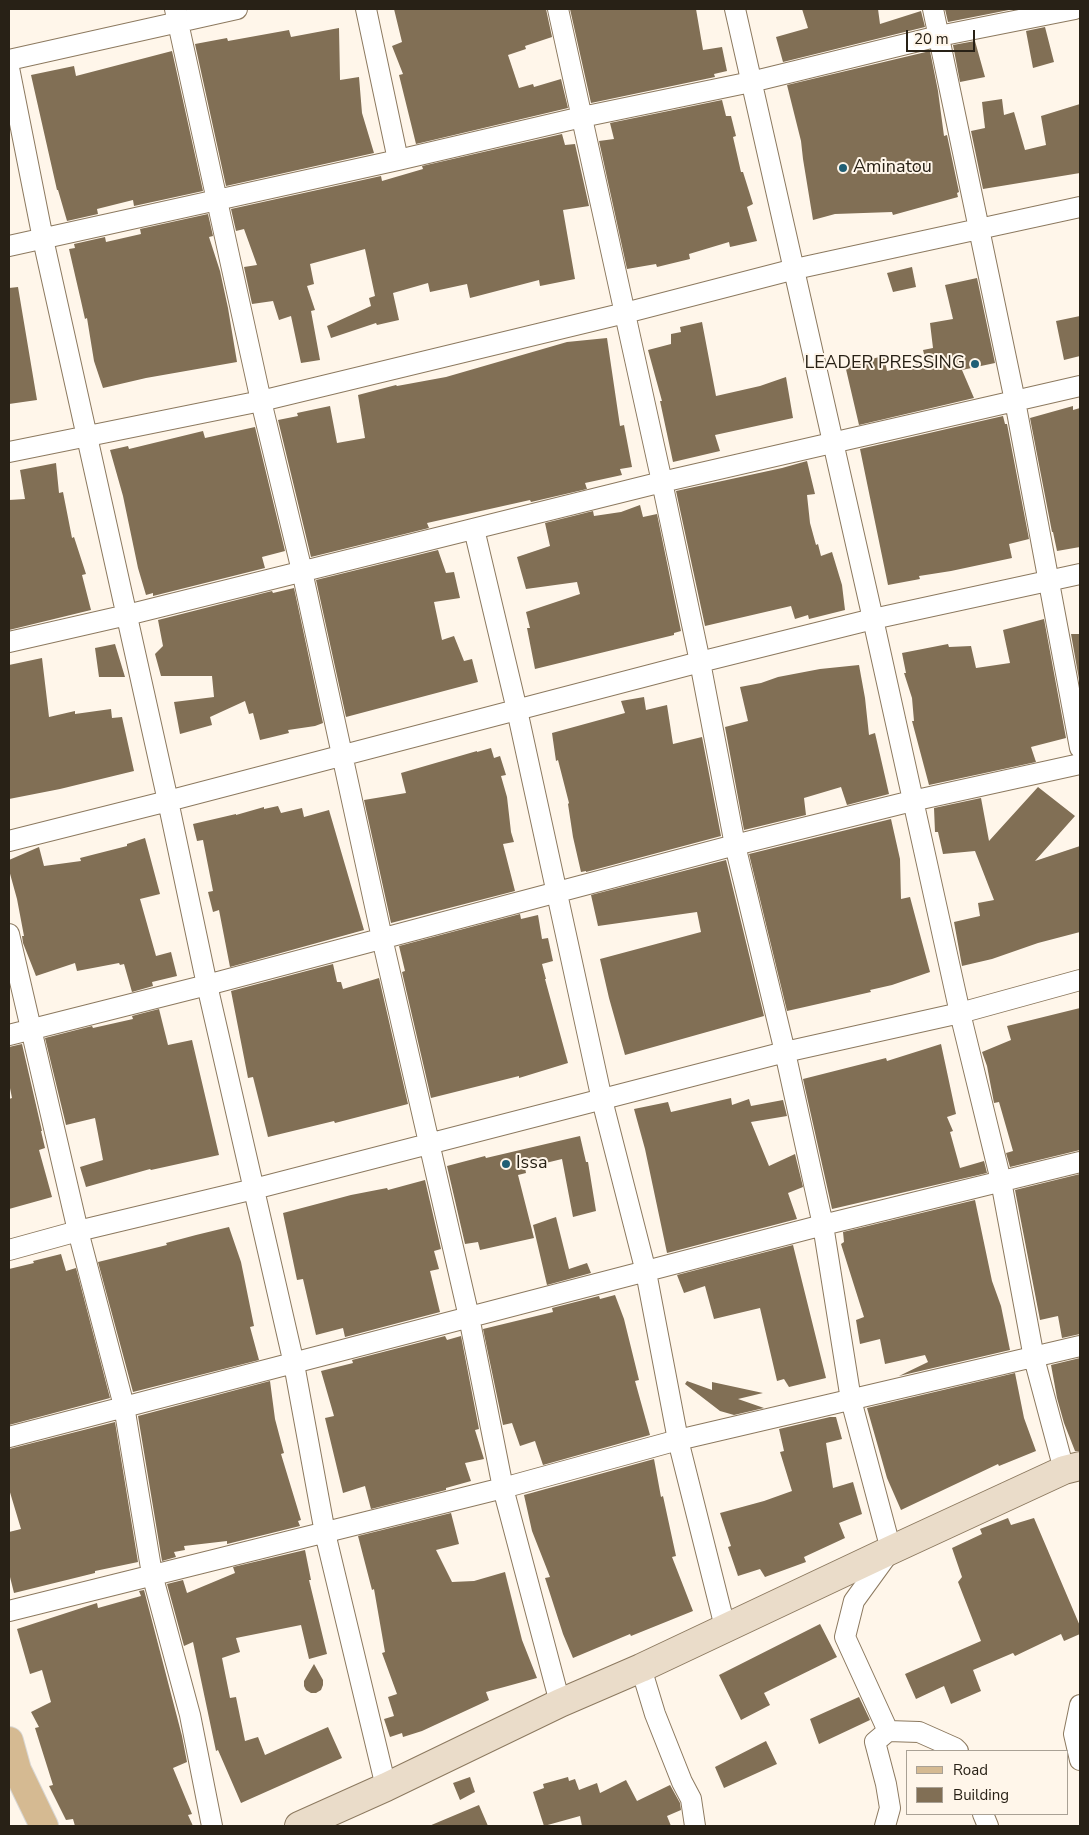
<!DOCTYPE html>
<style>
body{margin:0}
#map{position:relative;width:1089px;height:1835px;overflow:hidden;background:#fff6ea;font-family:"Nunito Sans",sans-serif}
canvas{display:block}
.frame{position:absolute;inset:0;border:10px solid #282116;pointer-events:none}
.legend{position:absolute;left:906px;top:1750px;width:162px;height:65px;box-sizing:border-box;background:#fff6ea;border:1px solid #a9a195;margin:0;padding:6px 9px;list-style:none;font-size:15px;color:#282116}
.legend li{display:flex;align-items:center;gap:10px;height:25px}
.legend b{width:25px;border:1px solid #a9a195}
.scale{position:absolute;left:906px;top:30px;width:69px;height:22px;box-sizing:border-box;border:2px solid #282116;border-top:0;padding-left:6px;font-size:15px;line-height:18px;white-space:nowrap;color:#282116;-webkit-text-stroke:4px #fff6ea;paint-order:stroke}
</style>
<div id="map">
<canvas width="1089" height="1835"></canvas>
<div class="frame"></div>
<ul class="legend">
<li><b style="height:6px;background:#d5ba92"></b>Road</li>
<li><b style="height:14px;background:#816f55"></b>Building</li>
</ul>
<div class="scale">20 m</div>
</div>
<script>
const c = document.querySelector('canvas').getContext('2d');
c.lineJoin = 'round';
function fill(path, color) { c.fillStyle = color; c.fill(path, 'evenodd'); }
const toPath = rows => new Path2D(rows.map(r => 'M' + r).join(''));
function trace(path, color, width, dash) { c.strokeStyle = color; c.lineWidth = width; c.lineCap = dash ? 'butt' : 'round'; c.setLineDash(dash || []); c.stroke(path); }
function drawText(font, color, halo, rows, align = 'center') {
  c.font = font + ' "Nunito Sans",sans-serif'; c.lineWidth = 4; c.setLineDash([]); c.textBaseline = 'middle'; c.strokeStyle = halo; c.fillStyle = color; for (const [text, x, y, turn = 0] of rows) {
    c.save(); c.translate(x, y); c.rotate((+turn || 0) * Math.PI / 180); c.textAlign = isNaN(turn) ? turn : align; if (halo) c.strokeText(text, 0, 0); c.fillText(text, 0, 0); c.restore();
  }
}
fill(toPath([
 [394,9,546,9,552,37,525,46,526,49,508,55,519,88,533,84,534,87,561,79,568,108,416,144,399,75,403,74,392,46,402,42],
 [570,9,696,9,703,50,722,47,727,71,714,74,715,77,591,103],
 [802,9,878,9,880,24,921,11,925,27,783,62,776,37,808,28],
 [945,9,1009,9,1009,10,948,22],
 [1045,27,1054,62,1033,68,1026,31],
 [339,28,340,80,359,77,362,113,374,153,226,186,195,44,227,38,228,41,289,30,291,37],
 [975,41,985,77,960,82,953,45],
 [172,51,203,191,134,206,133,200,97,209,98,214,67,221,58,190,57,190,31,75,74,66,76,76],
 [930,51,938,91,944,136,947,135,959,192,957,193,958,197,893,215,892,212,835,214,813,220,803,159,801,141,787,85],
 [1002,99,1004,115,1014,112,1025,150,1046,145,1041,116,1080,104,1080,173,983,189,971,131,985,128,982,102],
 [722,100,726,116,731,116,736,136,733,137,741,172,743,172,753,204,747,207,757,241,730,247,729,242,689,254,690,259,657,267,656,264,627,269,599,141,614,139,610,123],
 [562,134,565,145,575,144,589,206,563,210,575,279,540,286,539,280,470,298,467,284,430,292,428,283,393,293,399,320,377,325,376,323,331,338,327,326,371,306,369,298,375,296,365,249,310,264,314,284,307,286,315,310,311,311,320,360,301,363,291,316,279,320,273,301,252,304,244,267,257,265,244,229,236,231,231,209,381,176,382,181,423,169,422,166],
 [208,214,213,236,209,237,220,271,228,308,237,362,146,378,103,388,94,361,87,318,85,319,81,301,69,249,75,248,74,244,105,237,106,242,141,234,140,229],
 [912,267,916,287,893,292,887,273],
 [977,278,995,363,962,370,974,398,859,425,845,365,884,356,887,371,926,362,923,350,933,348,930,323,953,319,945,285],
 [18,287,37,400,9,404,9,288],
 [1080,316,1080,356,1064,360,1056,321],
 [702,322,716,396,760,386,786,377,793,418,715,435,720,451,673,462,660,401,662,401,648,350,671,344,671,334,681,332,680,327],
 [607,338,620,426,624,425,632,467,620,469,622,475,585,483,587,489,531,502,530,500,427,523,429,528,311,557,278,420,298,416,297,413,330,406,337,443,365,438,358,395,396,385,397,386,446,377,567,342],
 [1073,406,1073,410,1080,408,1080,547,1057,551,1053,532,1052,532,1030,418],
 [1003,416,1005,424,1007,424,1029,539,1009,544,1012,558,951,571,919,576,920,579,888,585,860,449],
 [255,427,285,551,262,557,265,568,153,596,153,593,146,595,138,568,123,496,110,450,128,446,129,449,203,431,205,438],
 [807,461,815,494,807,495,810,523,816,545,818,544,821,556,832,552,842,585,845,610,809,619,808,615,795,619,791,606,705,626,676,491,782,468],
 [56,463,59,493,63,492,72,538,74,537,86,574,82,575,91,610,9,630,9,500,25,499,20,470],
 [640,505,643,517,657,514,681,631,674,633,674,635,535,669,527,628,530,628,526,612,580,594,577,582,526,589,517,557,550,546,545,523,593,511,594,516,621,512],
 [438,550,446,573,454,572,460,598,434,602,442,640,454,636,464,661,472,659,478,682,346,717,316,580],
 [294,588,323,723,315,726,288,730,289,733,260,740,253,713,249,714,245,701,210,717,212,725,180,734,174,702,214,697,212,676,161,676,155,654,163,646,158,620,272,591,273,593],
 [1044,619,1066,738,1031,747,1036,762,929,785,912,721,914,721,912,698,904,673,906,673,902,653,948,644,949,647,971,646,976,668,1010,663,1003,630],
 [1071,634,1080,634,1080,685],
 [115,644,125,677,99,677,95,648],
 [42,658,49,717,75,711,75,714,111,709,112,718,122,717,134,771,60,789,9,799,9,665],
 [859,665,865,698,869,735,875,733,889,794,847,805,841,787,804,798,806,815,744,830,725,727,748,721,740,687,761,683,778,677,820,669],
 [644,697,646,710,667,705,673,744,702,737,721,836,586,872,586,871,581,872,573,837,568,804,569,803,558,760,556,761,552,733,625,713,621,701],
 [491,748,494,758,500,756,506,775,501,776,507,797,511,832,514,842,503,844,515,891,391,923,364,800,406,793,401,773,477,751,477,752],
 [1038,787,1075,816,1035,861,1080,846,1080,932,1038,943,992,959,962,966,954,922,980,916,978,903,994,900,975,851,943,854,938,832,935,832,934,808,981,798,989,841],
 [278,806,281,813,302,808,304,817,329,810,364,930,230,967,219,910,213,912,208,892,213,891,203,840,197,841,193,824,236,814,236,815,264,807,264,809],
 [891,819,900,859,901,899,910,897,930,972,892,985,870,990,871,992,787,1011,749,854],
 [145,838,160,894,140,899,156,956,171,952,177,976,152,982,153,986,132,992,124,964,120,965,119,963,77,971,75,963,36,976,23,943,22,936,24,936,17,899,9,870,9,860,39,847,44,866,81,861,80,858,127,846,127,844],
 [726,860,764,1016,625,1055,609,998,600,959,701,932,697,912,598,926,591,895],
 [520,914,521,919,538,915,542,939,548,938,553,961,542,964,546,979,545,979,568,1063,519,1078,519,1076,431,1098,402,972,405,971,399,946],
 [333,964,337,982,341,982,343,989,379,978,408,1104,335,1123,334,1121,268,1137,253,1077,248,1078,231,991],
 [1080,1008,1080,1150,1010,1167,1006,1153,1013,1151,999,1102,994,1103,987,1066,982,1052,1011,1040,1007,1026],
 [159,1009,168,1045,192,1040,219,1155,151,1170,150,1169,86,1187,80,1167,103,1160,95,1118,66,1125,45,1038,92,1026,93,1028,133,1019,132,1016],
 [22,1044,42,1131,41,1131,45,1148,39,1150,52,1197,9,1209,9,1099,12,1098,9,1083,9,1047],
 [941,1044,956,1114,947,1117,953,1131,950,1132,960,1168,984,1161,987,1173,832,1209,803,1079,886,1058,887,1061],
 [731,1098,732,1105,749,1099,751,1106,783,1100,787,1116,751,1122,769,1166,795,1154,803,1187,788,1193,797,1219,667,1253,645,1149,634,1109,668,1102,671,1112],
 [580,1136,586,1162,588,1162,596,1211,573,1217,562,1159,525,1168,526,1173,518,1175,534,1238,480,1250,478,1242,465,1244,447,1166,485,1156,486,1158],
 [1080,1174,1080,1334,1062,1338,1058,1316,1040,1320,1015,1190],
 [425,1180,441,1249,434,1251,439,1269,430,1271,440,1312,345,1337,343,1328,316,1335,303,1279,297,1280,283,1213,351,1195,387,1188,388,1190],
 [975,1200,992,1281,1001,1306,1010,1350,899,1376,928,1362,925,1355,885,1364,880,1339,860,1344,856,1320,864,1317,841,1244,844,1242,843,1232],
 [556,1217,569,1269,587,1263,591,1273,547,1285,533,1225],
 [229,1227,241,1262,254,1326,250,1327,259,1360,133,1392,98,1262,167,1245,166,1243,196,1235],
 [793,1245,826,1378,789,1387,784,1379,777,1381,760,1308,714,1319,705,1286,684,1293,677,1275],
 [61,1254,66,1271,76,1268,110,1398,9,1425,9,1269,34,1263,33,1261],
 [615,1295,624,1319,639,1380,635,1381,650,1435,543,1465,535,1441,520,1446,512,1423,503,1425,483,1329,553,1312,552,1308,599,1296,600,1299],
 [445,1336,447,1340,461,1336,479,1429,475,1430,484,1459,465,1463,471,1481,446,1488,446,1490,371,1509,365,1486,343,1493,325,1418,334,1416,321,1371,353,1363,352,1360],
 [1080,1358,1080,1451,1075,1451,1064,1423,1057,1398,1051,1365],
 [1015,1373,1024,1418,1036,1451,999,1466,998,1464,901,1510,887,1478,867,1408],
 [270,1381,275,1419,284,1453,281,1454,301,1520,298,1521,300,1526,227,1544,227,1541,184,1546,185,1550,174,1552,176,1557,162,1561,138,1416],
 [687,1381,712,1390,712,1382,763,1393,738,1399,764,1408,734,1415,720,1411,685,1384],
 [830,1417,836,1417,842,1439,826,1443,833,1488,853,1482,862,1514,839,1523,845,1538,804,1557,806,1562,765,1577,760,1569,738,1576,728,1547,731,1546,720,1513,764,1501,792,1491,780,1452,784,1451,779,1429],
 [115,1422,138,1562,95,1571,95,1573,14,1593,9,1573,9,1532,21,1529,9,1489,9,1449],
 [654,1459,661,1497,663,1496,676,1556,672,1557,693,1611,631,1636,630,1634,573,1658,563,1634,545,1578,550,1577,532,1531,524,1495],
 [451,1513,459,1544,436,1550,452,1582,474,1581,505,1572,522,1640,537,1678,486,1692,489,1700,422,1731,403,1737,402,1733,390,1737,384,1719,394,1716,388,1697,397,1694,382,1653,385,1652,374,1589,372,1590,358,1536],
 [1008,1518,1011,1525,1034,1518,1080,1626,1080,1634,1064,1641,1061,1634,1015,1656,1013,1653,973,1670,981,1691,951,1704,944,1686,916,1699,905,1674,981,1641,958,1582,962,1577,952,1548,982,1534,980,1529],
 [305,1550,311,1580,309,1580,327,1654,309,1659,301,1625,236,1638,240,1652,222,1658,230,1698,236,1697,245,1741,258,1737,265,1755,328,1727,342,1758,241,1803,218,1750,216,1751,193,1642,184,1646,167,1584,183,1580,187,1593,235,1573,233,1567],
 [144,1590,182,1736,187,1762,173,1768,192,1814,188,1815,193,1826,75,1826,73,1819,66,1820,49,1786,53,1785,35,1728,39,1727,31,1712,51,1702,42,1670,30,1674,17,1629,97,1603,98,1608,141,1596,139,1591],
 [820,1624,837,1657,764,1693,770,1705,741,1720,719,1675],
 [314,1664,323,1680,323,1685,321,1690,316,1693,311,1693,306,1690,304,1686,304,1681],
 [859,1697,870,1720,819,1744,810,1719],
 [766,1741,777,1764,724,1788,715,1767],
 [470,1777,475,1792,460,1800,453,1783],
 [568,1777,569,1781,575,1779,579,1790,597,1783,600,1793,626,1780,637,1801,670,1785,680,1803,681,1810,667,1816,671,1826,582,1826,580,1816,544,1826,533,1792,544,1788,543,1784],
 [479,1805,488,1826,429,1826]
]), '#816f55');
const street = toPath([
 [175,9,261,401,302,571,382,938,469,1317,503,1488,560,1703],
 [366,9,398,160],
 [558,9,662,482,700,662,735,845,785,1052,823,1225,851,1400,891,1550,854,1601,845,1637,888,1731],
 [735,9,873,619,960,1013,1001,1181,1034,1358,1064,1470],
 [933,9,1015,401,1080,748],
 [9,60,237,9],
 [9,68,43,239,168,801,207,985,294,1364,325,1533,386,1787],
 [9,246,398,160,582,117,751,82,939,36,1075,9],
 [9,452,261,401,625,313,795,269,1080,207],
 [474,529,517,710,602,1100,646,1272,678,1440,725,1627],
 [9,642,127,615,662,482,1080,386],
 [9,841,168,801,700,662,873,619,1080,574],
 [9,934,78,1231,124,1406,152,1574,190,1715,212,1826],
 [9,1035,207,985,735,845,912,801,1080,764],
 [9,1250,78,1231,254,1189,785,1052,960,1013,1080,980],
 [9,1437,823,1225,1080,1162],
 [9,1611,503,1488,678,1440,1080,1346],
 [641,1668,655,1714,682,1782,691,1799,695,1826],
 [1080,1705,1074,1734,1080,1760],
 [983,1814,988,1826],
 [885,1826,890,1808,886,1784,875,1742,888,1731,919,1732,955,1748,958,1751]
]);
const secondary = toPath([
 [299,1826,386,1787,560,1703,641,1668,891,1550,1064,1470,1080,1466]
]);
const primary = toPath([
 [9,1741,17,1770,44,1826]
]);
trace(street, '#8c795f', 22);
trace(secondary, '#8c795f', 30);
trace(primary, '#d8d7d5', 30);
trace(street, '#fff', 20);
trace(secondary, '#eadcc9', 28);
trace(primary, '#d5ba92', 28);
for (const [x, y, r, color] of [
 [843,168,5,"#205f75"],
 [975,364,5,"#205f75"],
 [506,1164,5,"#205f75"]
]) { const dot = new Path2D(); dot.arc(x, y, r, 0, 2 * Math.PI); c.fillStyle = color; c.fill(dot); trace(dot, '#fff6ea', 2); }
drawText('18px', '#282116', '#fff6ea', [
 ["Aminatou",853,168],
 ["LEADER PRESSING",965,364,"right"],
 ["Issa",516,1164]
], 'left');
</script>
